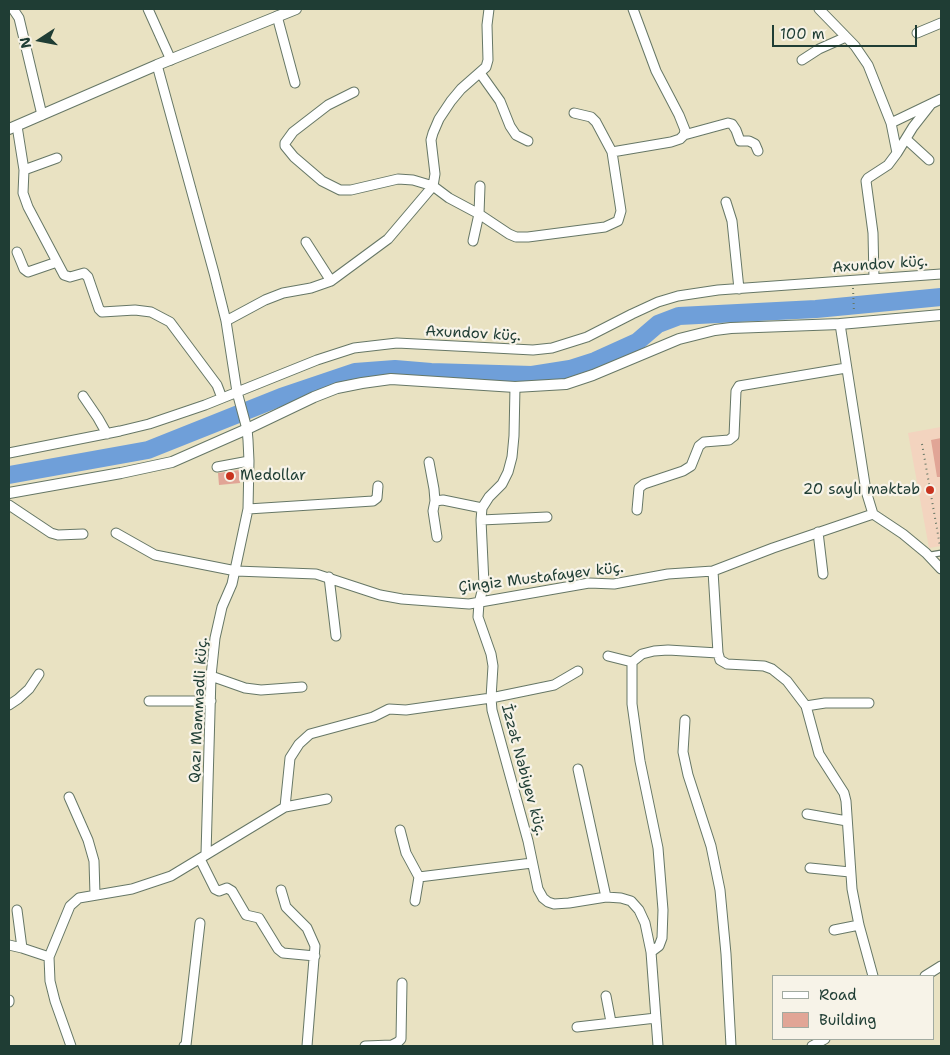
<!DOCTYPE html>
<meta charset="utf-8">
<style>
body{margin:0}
#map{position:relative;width:950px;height:1055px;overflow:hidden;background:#e9e2c2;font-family:"Shantell Sans",sans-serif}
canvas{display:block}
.frame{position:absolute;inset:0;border:10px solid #1f3d34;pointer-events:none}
.legend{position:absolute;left:772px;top:975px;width:162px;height:65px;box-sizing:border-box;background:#f7f3e8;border:1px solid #a1aaa0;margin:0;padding:6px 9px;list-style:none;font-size:15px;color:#1f3d34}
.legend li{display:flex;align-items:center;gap:10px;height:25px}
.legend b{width:25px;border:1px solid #a1aaa0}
.north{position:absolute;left:15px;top:15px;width:50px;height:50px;-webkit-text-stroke:4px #f7f3e8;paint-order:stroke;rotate:259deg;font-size:14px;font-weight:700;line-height:20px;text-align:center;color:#1f3d34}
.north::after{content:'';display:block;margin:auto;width:18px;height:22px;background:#1f3d34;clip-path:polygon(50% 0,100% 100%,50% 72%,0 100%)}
.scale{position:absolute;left:772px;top:25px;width:145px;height:22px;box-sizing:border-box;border:2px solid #1f3d34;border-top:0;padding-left:6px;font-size:15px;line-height:18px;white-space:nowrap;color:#1f3d34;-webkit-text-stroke:4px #f7f3e8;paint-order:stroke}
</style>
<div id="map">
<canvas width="950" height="1055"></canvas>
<div class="frame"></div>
<ul class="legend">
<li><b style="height:6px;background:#fff"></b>Road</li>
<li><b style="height:14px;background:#e1a596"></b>Building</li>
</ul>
<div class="north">N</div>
<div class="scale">100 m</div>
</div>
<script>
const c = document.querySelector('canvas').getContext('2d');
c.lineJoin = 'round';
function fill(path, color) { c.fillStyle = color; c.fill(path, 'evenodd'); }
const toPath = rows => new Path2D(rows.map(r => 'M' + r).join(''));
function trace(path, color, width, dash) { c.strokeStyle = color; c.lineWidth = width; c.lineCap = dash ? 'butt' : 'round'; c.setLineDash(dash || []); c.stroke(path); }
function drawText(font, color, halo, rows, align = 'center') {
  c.font = font + ' "Shantell Sans",sans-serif'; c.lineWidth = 4.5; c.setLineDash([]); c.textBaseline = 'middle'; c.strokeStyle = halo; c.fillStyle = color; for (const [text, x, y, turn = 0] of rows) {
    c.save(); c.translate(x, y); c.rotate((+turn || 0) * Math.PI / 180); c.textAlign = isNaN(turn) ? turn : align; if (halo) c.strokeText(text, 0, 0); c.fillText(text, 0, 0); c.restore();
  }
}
fill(toPath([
 [941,427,941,546,929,548,908,433]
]), '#f3d4bf');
trace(toPath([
 [9,475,148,450,281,397,355,372,395,369,431,372,532,375,570,369,595,361,637,342,658,324,679,316,816,309,941,297]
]), '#6f9fd9', 18);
fill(toPath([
 [941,438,941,477,937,477,931,440],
 [239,470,240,483,219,485,218,473]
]), '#e1a596');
const service = toPath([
 [929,555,941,553]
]);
const minor = toPath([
 [13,9,19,18,42,115],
 [148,9,171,60],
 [819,9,855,46,868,65,891,123,897,153,888,165,868,178,866,181,873,233,874,279],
 [277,16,295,83],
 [917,33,941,23],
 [802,60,819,49,846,37],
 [157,65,214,273,226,321,237,392,247,429,248,440,249,461,248,509,232,584,222,607,215,638,211,676,206,854],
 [480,73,500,101,510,126,516,135,528,141],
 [354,92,328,105,293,132,285,143,285,146,294,157,322,181,340,190,351,190,398,179,413,180,433,186,449,198,479,214,509,234,516,237,528,237,605,227,618,221,621,211,612,152,596,122,591,117,574,113],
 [891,123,941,99],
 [17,126,24,170,23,193,28,207,64,275,70,277,84,273,88,277,99,309,102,312,135,310,151,312,170,322,217,385,222,398],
 [684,135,728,123,732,124,736,130,740,141,749,141,755,144,758,151],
 [906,139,929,160],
 [612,152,671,142,680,139,684,135,685,130,679,115,656,71,633,9],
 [897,153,913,127,931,104],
 [24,170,57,158],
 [726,202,732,221,739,289],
 [473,241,479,214,480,186],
 [306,242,331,281],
 [17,252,24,269,28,272,57,262],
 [226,321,265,300,283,293,311,288,331,281,388,239,433,186,435,174,431,140,433,133,439,119,451,101,461,89,486,67,488,60,487,25,489,9],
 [840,324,866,491,873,514],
 [515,387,514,436,512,457,508,472,502,484,489,497,482,508,481,520,484,584,479,603,478,617,491,654,493,666,491,698,492,710,528,841,538,889,543,898,548,902,554,904,569,903,606,897,621,898,631,901,639,910,645,923,651,952,658,1046],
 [83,396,98,418,107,434],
 [9,453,120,431,149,424,205,405,317,360,354,348,397,343,533,350,552,348,587,337,632,314,658,302,678,296,718,290,941,274],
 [429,462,434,489,435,501,433,511,437,537],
 [217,467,249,461],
 [435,501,443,500,482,508],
 [9,505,51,533,58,535,83,534],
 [248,509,373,501,377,498,378,486],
 [637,510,639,488,644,484,683,471,691,466,699,446,704,442,729,440,734,436,736,391,739,386,846,368],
 [481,520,547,517],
 [818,532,823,574],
 [116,533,155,555,236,571,316,574,380,595,402,599,469,604,589,583,614,584,668,574,713,571,773,548,873,514,903,534,926,553,941,569],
 [713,571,718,653,720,660,727,664,764,666,772,669,787,681,806,706,819,754,844,793,846,801,852,889,859,925,873,976],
 [329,577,336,636],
 [608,656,632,662],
 [211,676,245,688,261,690,302,687],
 [149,701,211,701],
 [9,705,18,699,29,689,39,674],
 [806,706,825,703,869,703],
 [685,720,683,752,688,775,711,846,720,890,726,954,731,1046],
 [578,769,606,897],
 [69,797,88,840,94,861,95,895],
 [285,807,327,799],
 [807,814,847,821],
 [400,830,406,853,419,877,415,901],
 [200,859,215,889,219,891,227,888,232,891,246,915,259,918,278,949,283,953,315,956],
 [810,868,850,872],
 [419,877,532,863],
 [281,890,286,907,307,928,315,946,307,1046],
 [17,910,22,948],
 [834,930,859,925],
 [9,945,22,948,49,957],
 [651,952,659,946,662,938,663,910,658,848,640,761,632,704,632,662,642,654,654,651,668,650,718,653],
 [925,976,941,966],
 [606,996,611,1022],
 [9,1000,9,1002],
 [577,1027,656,1018],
 [71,1046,55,1001,50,981,49,957,70,906,79,898,132,889,171,876,285,807,290,758,299,744,310,734,373,717,389,709,406,710,491,698,554,685,578,671],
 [184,1046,186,1045,200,923],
 [365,1046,392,1045,398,1042,401,1039,402,983],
 [812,1046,825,1039]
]);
const tertiary = toPath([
 [9,129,157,65,296,9],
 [9,493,121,473,172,462,247,429,314,397,337,388,362,383,391,379,515,387,566,384,593,375,679,339,715,330,731,328,840,324,941,315]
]);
trace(service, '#676', 7);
trace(minor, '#676', 11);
trace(tertiary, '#676', 12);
trace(toPath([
 [853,288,854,313],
 [922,444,940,546]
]), '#676', 2, [1, 4]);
trace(service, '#fff', 4.5);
trace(minor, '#fff', 9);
trace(tertiary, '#fff', 10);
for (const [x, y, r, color] of [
 [230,476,5,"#c8321e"],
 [930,490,5,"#c8321e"]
]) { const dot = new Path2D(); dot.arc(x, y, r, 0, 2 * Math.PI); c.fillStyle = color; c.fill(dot); trace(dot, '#f7f3e8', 2); }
drawText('15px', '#1f3d34', '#f7f3e8', [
 ["Axundov küç.",880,265,-4],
 ["Axundov küç.",473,334,3],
 ["Çingiz Mustafayev küç.",541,578,-7],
 ["Qazı Məmmədli küç.",199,710,-87],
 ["İzzət Nəbiyev küç.",523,770,75]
]);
drawText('15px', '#1f3d34', '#f7f3e8', [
 ["Medollar",240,476],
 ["20 saylı məktəb",920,490,"right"]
], 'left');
</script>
